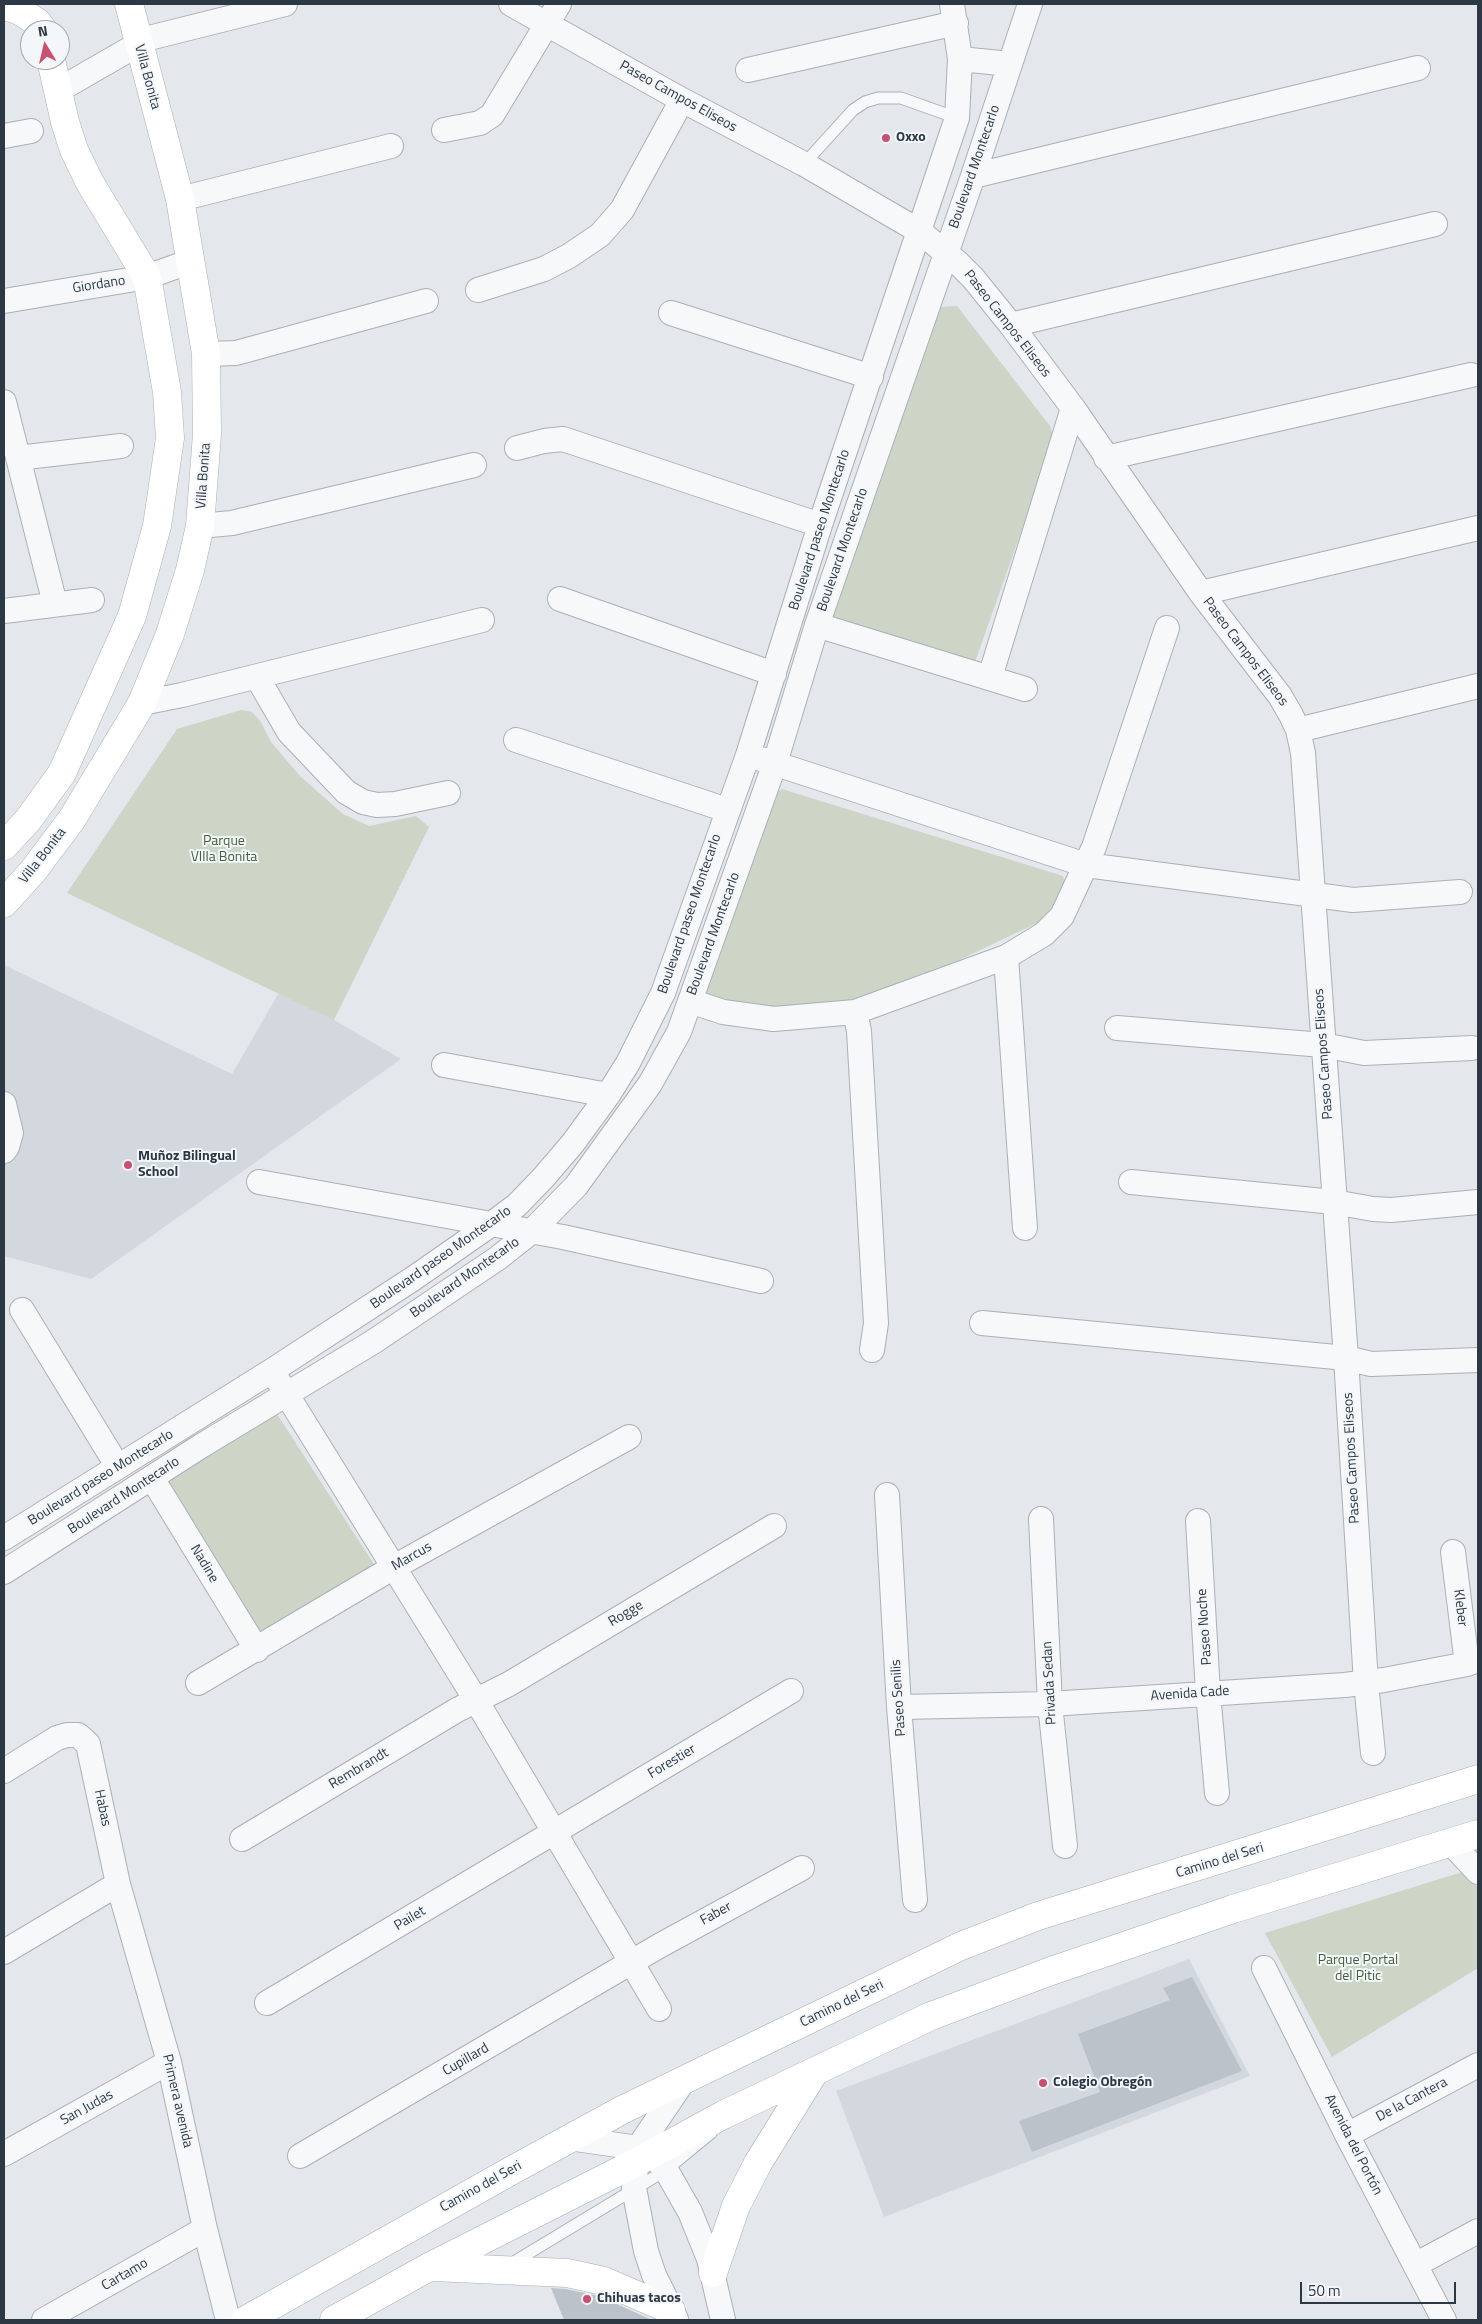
<!DOCTYPE html>
<meta charset="utf-8">
<style>
body{margin:0}
#map{position:relative;width:1482px;height:2324px;overflow:hidden;background:#e4e8ec;font-family:"Titillium Web",sans-serif}
canvas{display:block}
.frame{position:absolute;inset:0;border:5px solid #2c3844;pointer-events:none}
.north{position:absolute;left:20px;top:20px;width:50px;height:50px;box-sizing:border-box;background:#f4f7f9;border:1px solid #a4abb1;border-radius:50%;rotate:351deg;font-size:14px;font-weight:700;line-height:20px;text-align:center;color:#2c3844}
.north::after{content:'';display:block;margin:auto;width:18px;height:22px;background:#ca5072;clip-path:polygon(50% 0,100% 100%,50% 72%,0 100%)}
.scale{position:absolute;left:1300px;top:2282px;width:156px;height:22px;box-sizing:border-box;border:2px solid #2c3844;border-top:0;padding-left:6px;font-size:15px;line-height:18px;white-space:nowrap;color:#2c3844;-webkit-text-stroke:4px #f4f7f9;paint-order:stroke}
</style>
<div id="map">
<canvas width="1482" height="2324"></canvas>
<div class="frame"></div>
<div class="north">N</div>
<div class="scale">50 m</div>
</div>
<script>
const c = document.querySelector('canvas').getContext('2d');
c.lineJoin = 'round';
function fill(path, color) { c.fillStyle = color; c.fill(path, 'evenodd'); }
const toPath = rows => new Path2D(rows.map(r => 'M' + r).join(''));
function trace(path, color, width, dash) { c.strokeStyle = color; c.lineWidth = width; c.lineCap = dash ? 'butt' : 'round'; c.setLineDash(dash || []); c.stroke(path); }
function drawText(font, color, halo, rows, align = 'center') {
  c.font = font + ' "Titillium Web",sans-serif'; c.lineWidth = 4; c.setLineDash([]); c.textBaseline = 'middle'; c.strokeStyle = halo; c.fillStyle = color; for (const [text, x, y, turn = 0] of rows) {
    c.save(); c.translate(x, y); c.rotate((+turn || 0) * Math.PI / 180); c.textAlign = isNaN(turn) ? turn : align; if (halo) c.strokeText(text, 0, 0); c.fillText(text, 0, 0); c.restore();
  }
}
fill(toPath([
 [4,965,232,1074,281,989,401,1059,91,1279,4,1256],
 [1189,1959,1250,2076,884,2217,836,2091]
]), '#d2d8dd');
fill(toPath([
 [957,306,1050,426,1054,439,975,662,831,626,827,612,937,307],
 [241,710,252,712,261,722,271,742,300,776,343,814,369,826,416,816,429,827,334,1020,67,893,177,729],
 [782,789,1063,876,1067,892,1037,923,894,991,779,1014,713,1004,702,986,769,798],
 [277,1414,377,1569,262,1634,165,1483],
 [1469,1870,1478,1889,1478,1968,1332,2057,1265,1933]
]), '#ccd5c6');
fill(toPath([
 [1192,1977,1242,2071,1032,2152,1019,2121,1100,2092,1078,2034,1170,2000,1163,1988],
 [551,2288,565,2289,599,2296,652,2320,564,2320]
]), '#bcc2c9');
const lane = toPath([
 [804,164,853,110,865,102,878,98,901,98,957,118],
 [509,2265,666,2170,711,2133]
]);
const street = toPath([
 [511,4,682,100,804,164,919,231,957,262,973,278,1011,325,1073,408,1201,593,1280,696,1291,715,1298,730,1303,753,1346,1358,1366,1683,1373,1753],
 [960,59,1010,64],
 [748,70,956,23],
 [57,91,149,38,285,4],
 [444,130,480,123,492,115,559,4],
 [4,136,31,131],
 [973,176,1418,68],
 [180,199,391,146],
 [478,290,544,269,569,256,600,235,622,210,682,100],
 [4,301,147,277,191,261],
 [671,313,871,377],
 [1011,325,1435,224],
 [206,354,236,353,426,301],
 [4,402,55,604],
 [517,448,544,441,563,439,820,525],
 [18,458,121,446],
 [1106,458,1471,375],
 [200,526,232,523,474,465],
 [1201,593,1478,528],
 [560,599,774,674],
 [4,611,92,600],
 [817,625,1025,689],
 [257,677,289,732,346,792,363,802,377,805,395,804,448,793],
 [990,677,1073,408],
 [142,703,182,695,482,620],
 [1298,730,1478,686],
 [516,740,727,810],
 [761,759,1086,865,1353,900,1460,892],
 [1006,957,1025,1228],
 [690,1001,723,1012,774,1019,855,1012,1006,957,1044,934,1062,916,1094,847,1167,628],
 [855,1012,859,1031,876,1323,872,1350],
 [1117,1028,1323,1045,1364,1053,1472,1048],
 [444,1065,608,1095],
 [4,1104,11,1133,7,1147,4,1151],
 [259,1182,563,1237,761,1281],
 [1131,1182,1334,1202,1373,1209,1391,1210,1478,1202],
 [22,1310,118,1467],
 [982,1323,1346,1358,1371,1364,1478,1360],
 [279,1382,476,1700,659,2009],
 [152,1478,257,1650],
 [887,1495,899,1707,915,1900],
 [1041,1519,1050,1704,1065,1846],
 [1198,1521,1208,1693,1217,1793],
 [4,1538,273,1370,414,1278,493,1223,517,1205,544,1177,573,1143,608,1095,628,1063,663,993,748,755,820,525,957,118,960,59,952,4],
 [1453,1552,1467,1664],
 [4,1572,201,1446,373,1342,498,1258,532,1231,576,1186,650,1084,679,1032,775,763,817,625,973,176,1030,4],
 [198,1683,394,1567,629,1437],
 [899,1707,1050,1704,1345,1685,1384,1680,1467,1664,1478,1660],
 [4,1771,57,1738,67,1735,78,1735,88,1744,118,1884,169,2062,205,2229,228,2320],
 [242,1839,457,1710,509,1684,774,1526],
 [1451,1843,1478,1872],
 [4,1952,118,1884],
 [1264,1968,1347,2135,1444,2320],
 [267,2003,791,1691],
 [1347,2135,1478,2065],
 [569,2138,638,2148,652,2155,666,2170,690,2212,709,2259,723,2320],
 [4,2154,169,2062],
 [300,2156,659,1946,802,1868],
 [1415,2265,1478,2231],
 [676,2319,654,2275,646,2251,634,2188,638,2148,684,2080],
 [44,2320,205,2229]
]);
const secondary = toPath([
 [4,6,18,10,37,22,43,30],
 [4,846,28,820,62,773,132,616,157,526,170,438,167,392,147,277,90,183,74,150,65,122,51,60],
 [4,903,33,871,72,819,142,703,170,634,190,570,200,526,207,434,206,354,180,199,129,4]
]);
const primary = toPath([
 [433,2267,567,2273,604,2281,671,2310],
 [713,2273,736,2206,758,2163,815,2071],
 [246,2320,516,2168,622,2110,961,1946,1038,1916,1478,1779],
 [334,2320,429,2267,635,2163,723,2115,931,2016,1051,1971,1233,1909,1478,1834]
]);
trace(lane, '#a9b0b6', 13);
trace(street, '#a9b0b6', 26);
trace(secondary, '#a9b0b6', 29);
trace(primary, '#a4aeb7', 29);
trace(lane, '#f7f8fa', 11);
trace(street, '#f7f8fa', 24);
trace(secondary, '#fff', 28);
trace(primary, '#fff', 28);
for (const [x, y, r, color] of [
 [886,138,5,"#ca5072"],
 [128,1165,5,"#ca5072"],
 [1043,2083,5,"#ca5072"],
 [587,2299,5,"#ca5072"]
]) { const dot = new Path2D(); dot.arc(x, y, r, 0, 2 * Math.PI); c.fillStyle = color; c.fill(dot); trace(dot, '#f4f7f9', 2); }
drawText('14px', '#2c3844', '#f4f7f9', [
 ["Villa Bonita",147,77,75],
 ["Paseo Campos Eliseos",678,97,29],
 ["Boulevard Montecarlo",975,167,-71],
 ["Giordano",99,285,-9],
 ["Paseo Campos Eliseos",1007,324,52],
 ["Villa Bonita",204,476,-86],
 ["Boulevard paseo Montecarlo",820,530,-72],
 ["Boulevard Montecarlo",843,550,-71],
 ["Paseo Campos Eliseos",1245,652,53],
 ["Villa Bonita",43,856,-52],
 ["Boulevard paseo Montecarlo",690,914,-71],
 ["Boulevard Montecarlo",714,934,-70],
 ["Paseo Campos Eliseos",1324,1054,-94],
 ["Boulevard paseo Montecarlo",441,1258,-35],
 ["Boulevard Montecarlo",465,1278,-35],
 ["Paseo Campos Eliseos",1352,1458,-93],
 ["Boulevard paseo Montecarlo",101,1478,-32],
 ["Boulevard Montecarlo",124,1496,-33],
 ["Marcus",412,1557,-30],
 ["Nadine",204,1564,59],
 ["Kleber",1460,1608,83],
 ["Rogge",626,1614,-31],
 ["Paseo Noche",1205,1627,-94],
 ["Privada Sedan",1050,1683,-93],
 ["Avenida Cade",1190,1694,-4],
 ["Paseo Senilis",899,1698,-94],
 ["Forestier",672,1762,-31],
 ["Rembrandt",359,1769,-31],
 ["Habas",102,1808,78],
 ["Camino del Seri",1220,1861,-17],
 ["Faber",716,1914,-29],
 ["Pailet",410,1919,-31],
 ["Camino del Seri",842,2004,-26],
 ["Cupillard",466,2060,-30],
 ["De la Cantera",1412,2100,-28],
 ["Primera avenida",177,2101,77],
 ["San Judas",87,2108,-29],
 ["Avenida del Portón",1353,2145,63],
 ["Camino del Seri",481,2187,-29],
 ["Cartamo",125,2275,-30]
]);
drawText('bold 14px', '#2c3844', '#f4f7f9', [
 ["Oxxo",896,138],
 ["Muñoz Bilingual",138,1157],
 ["School",138,1173],
 ["Colegio Obregón",1053,2083],
 ["Chihuas tacos",597,2299]
], 'left');
drawText('14px', '#465f3a', '#f4f7f9', [
 ["Parque",224,842],
 ["VIlla Bonita",224,858],
 ["Parque Portal",1358,1961],
 ["del Pitic",1358,1977]
]);
</script>
